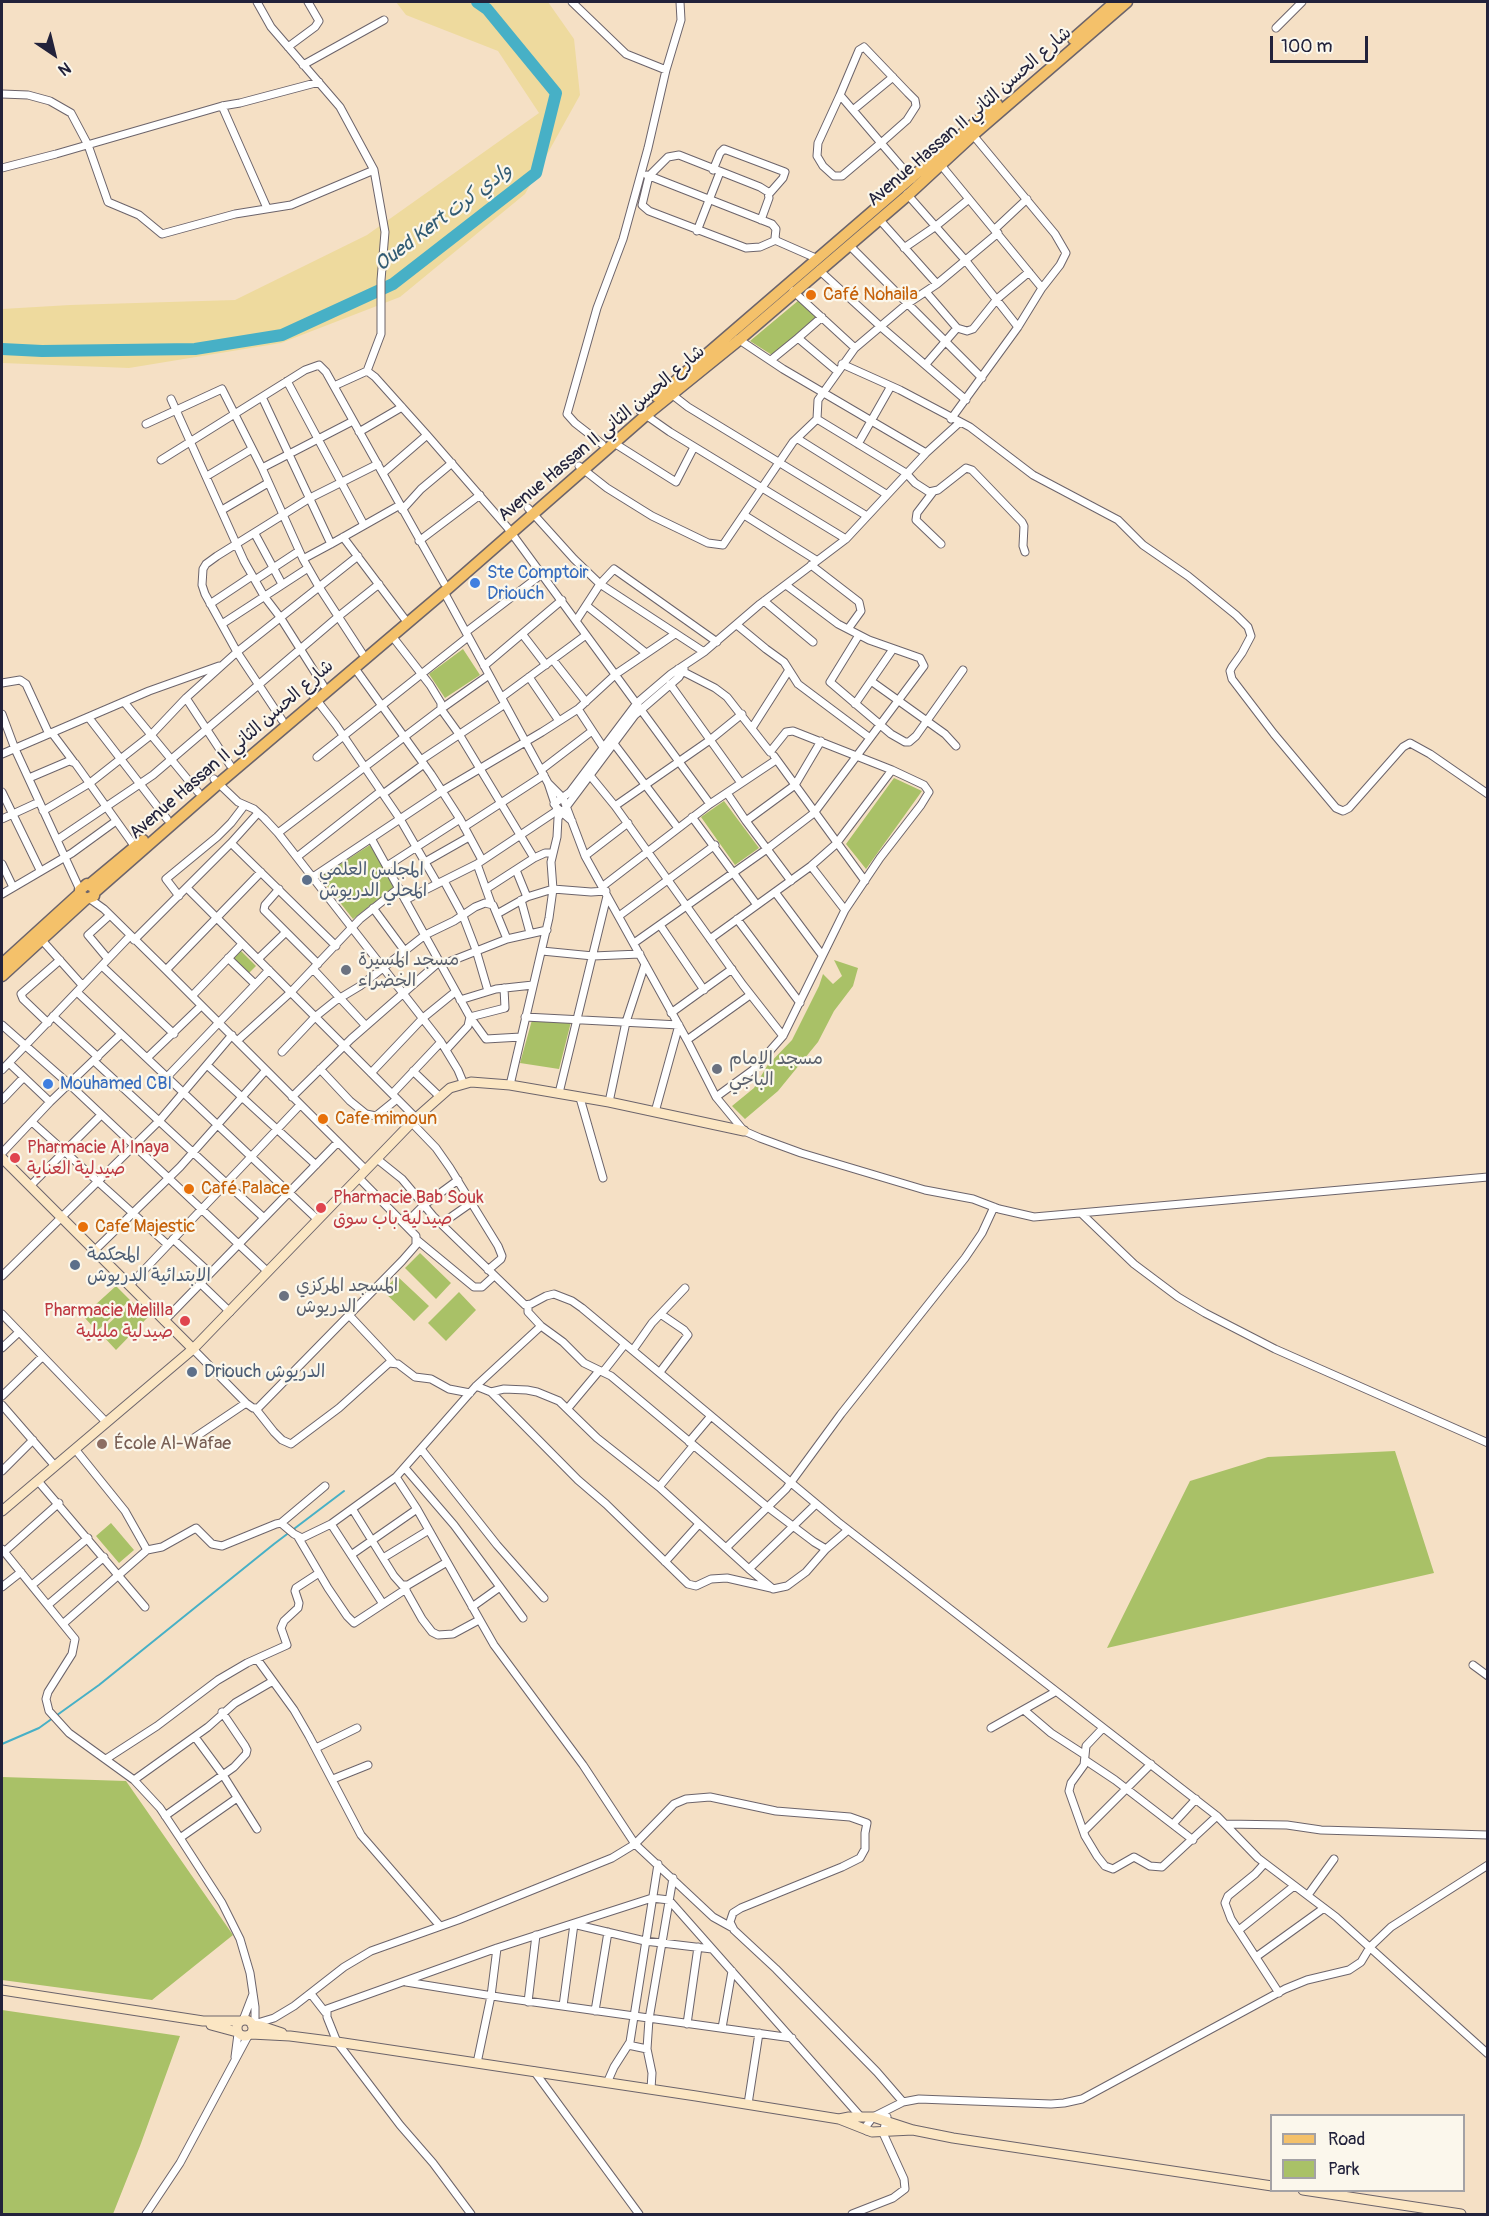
<!DOCTYPE html>
<meta charset="utf-8">
<style>
body{margin:0}
#map{position:relative;width:1489px;height:2216px;overflow:hidden;background:#f5e0c5;font-family:Pangolin,sans-serif}
canvas{display:block}
.frame{position:absolute;inset:0;border:3px solid #22223b;pointer-events:none}
.legend{position:absolute;left:1270px;top:2114px;width:195px;height:78px;box-sizing:border-box;background:#fbf7ec;border:2px solid #a4a2a5;margin:0;padding:8px 10px;list-style:none;font-size:18px;color:#22223b}
.legend li{display:flex;align-items:center;gap:12px;height:30px}
.legend b{width:30px;border:2px solid #a4a2a5}
.north{position:absolute;left:24px;top:24px;width:60px;height:60px;-webkit-text-stroke:4px #fbf7ec;paint-order:stroke;rotate:145deg;font-size:16px;font-weight:700;line-height:24px;text-align:center;color:#22223b}
.north::after{content:'';display:block;margin:auto;width:21px;height:27px;background:#22223b;clip-path:polygon(50% 0,100% 100%,50% 72%,0 100%)}
.scale{position:absolute;left:1270px;top:36px;width:98px;height:27px;box-sizing:border-box;border:3px solid #22223b;border-top:0;padding-left:8px;font-size:18px;line-height:21px;white-space:nowrap;color:#22223b;-webkit-text-stroke:4px #fbf7ec;paint-order:stroke}
</style>
<div id="map">
<canvas width="1489" height="2216"></canvas>
<div class="frame"></div>
<ul class="legend">
<li><b style="height:8px;background:#f4c16a"></b>Road</li>
<li><b style="height:16px;background:#a9c167"></b>Park</li>
</ul>
<div class="north">N</div>
<div class="scale">100 m</div>
</div>
<script>
const c = document.querySelector('canvas').getContext('2d');
c.lineJoin = 'round';
function fill(path, color) { c.fillStyle = color; c.fill(path, 'evenodd'); }
const toPath = rows => new Path2D(rows.map(r => 'M' + r).join(''));
function trace(path, color, width, dash) { c.strokeStyle = color; c.lineWidth = width; c.lineCap = dash ? 'butt' : 'round'; c.setLineDash(dash || []); c.stroke(path); }
function drawText(font, color, halo, rows, align = 'center') {
  c.font = font + ' Pangolin,"Playpen Sans Arabic",sans-serif'; c.lineWidth = 4.5; c.setLineDash([]); c.textBaseline = 'middle'; c.strokeStyle = halo; c.fillStyle = color; for (const [text, x, y, turn = 0] of rows) {
    c.save(); c.translate(x, y); c.rotate((+turn || 0) * Math.PI / 180); c.textAlign = isNaN(turn) ? turn : align; if (halo) c.strokeText(text, 0, 0); c.fillText(text, 0, 0); c.restore();
  }
}
fill(toPath([
 [799,300,818,317,772,355,750,341],
 [463,649,480,675,445,698,429,674],
 [894,778,922,791,866,869,846,844],
 [724,801,759,848,735,865,701,817],
 [370,845,395,886,353,919,320,877],
 [240,950,256,966,248,974,232,958],
 [834,960,858,968,853,986,834,1011,818,1042,778,1091,745,1119,732,1106,754,1088,767,1066,792,1040,819,986,823,974,833,984,842,976],
 [532,1020,571,1022,559,1069,520,1063],
 [420,1253,451,1283,436,1299,405,1268],
 [397,1276,429,1306,414,1321,383,1291],
 [116,1286,130,1300,97,1331,83,1316],
 [459,1292,476,1310,446,1341,428,1323],
 [132,1302,148,1317,116,1350,102,1335,106,1326],
 [1395,1451,1434,1573,1107,1648,1190,1481,1268,1457],
 [111,1523,134,1550,119,1563,96,1536],
 [2,1777,126,1781,233,1935,152,2000,2,1980],
 [2,2010,180,2036,140,2146,113,2214,2,2214]
]), '#a9c167');
fill(toPath([
 [396,2,548,2,574,39,580,95,525,194,400,297,281,343,129,368,2,363,2,309,70,305,235,300,367,235,539,113,498,51,406,15]
]), '#eeda9e');
trace(toPath([
 [2,1744,39,1728,99,1685,274,1544,344,1491]
]), '#47b0c6', 2);
trace(toPath([
 [2,349,42,351,195,349,282,335,393,284,536,173,556,93,487,9,477,2]
]), '#47b0c6', 12);
const street = toPath([
 [257,2,271,27,340,107,374,170,385,232,381,280,381,334,367,371],
 [572,2,626,54,666,70],
 [1276,28,1302,2],
 [288,47,315,27,319,21,308,2],
 [864,47,908,93,915,100,916,106,907,120,881,143,840,95,859,50,864,47],
 [303,65,384,20],
 [2,94,28,95,50,101,71,113,88,145,108,202,139,215,162,234,235,214,291,205,374,170],
 [840,95,818,143,817,156,823,166,834,176,842,176,881,143,912,179],
 [222,106,267,208],
 [853,110,893,77],
 [941,165,1042,288],
 [2,168,56,154,222,106,240,103,319,82],
 [713,170,720,153,724,149,785,172,783,178,769,194],
 [647,175,772,224,776,229,775,238,777,241,818,259],
 [907,194,966,261,1018,327],
 [879,219,937,284],
 [761,220,769,198,768,192,760,187,679,155,668,157,649,176,642,205,649,211,746,248,760,247,776,240],
 [995,229,1027,199],
 [697,231,720,172],
 [849,245,982,378],
 [904,248,936,226,969,199],
 [819,270,880,326,966,400],
 [793,291,855,348],
 [926,292,957,328],
 [798,338,822,317],
 [738,339,783,369,926,453],
 [771,360,798,338,837,371],
 [842,364,900,390,970,427,1033,475,1118,520,1143,545,1188,576,1236,615,1248,627,1251,636,1242,653,1232,667,1230,671,1232,679,1274,734,1336,808,1343,811,1349,808,1403,747,1410,743,1430,754,1488,794],
 [926,364,957,328,967,331,973,329,997,299,1029,272],
 [287,381,364,525],
 [334,386,367,371,375,377,427,435,507,527,710,804],
 [670,393,688,407,867,516],
 [262,397,331,544,400,505],
 [171,399,244,561,264,596,280,617,323,685],
 [640,411,670,432,846,539],
 [817,419,906,473,915,483,929,492,938,490,966,468,972,470,1022,522,1024,526,1023,546,1025,552],
 [951,419,1018,327,1042,288,1060,265,1066,253,1055,234,973,135],
 [146,424,222,389,262,468,303,559,319,587,358,556],
 [359,432,402,407],
 [798,439,886,494],
 [614,443,676,482,694,447],
 [602,444,575,423,567,414,597,308,623,239,648,148,666,70,681,20,680,2],
 [858,444,891,386],
 [161,460,305,370,319,365,326,372,444,583],
 [579,466,607,488,652,516,708,543,723,545,793,442,817,419,818,400,855,348,907,304,937,284,998,233],
 [262,468,353,421],
 [383,473,427,435],
 [207,476,252,449],
 [933,492,917,513,916,520,941,544],
 [528,508,574,559,600,584,704,652],
 [222,510,268,483],
 [402,510,421,489,452,463],
 [744,515,816,560],
 [255,534,282,584],
 [343,537,404,618],
 [419,541,480,495],
 [303,559,331,544],
 [811,565,859,602,861,611,848,629],
 [255,580,299,551],
 [444,592,548,783,556,807,572,821],
 [764,601,813,642],
 [210,604,252,576],
 [587,606,646,653],
 [576,621,600,584,614,569,717,642],
 [222,624,308,568],
 [737,625,766,649,784,662,798,684,870,738],
 [466,632,542,574],
 [523,635,546,665],
 [859,635,830,682,891,734,905,742,909,742,916,736,963,670],
 [392,636,430,685,441,703,441,709,459,734,534,858,545,853,552,853],
 [553,660,586,702],
 [484,666,562,600],
 [354,667,431,774,460,819,482,860],
 [678,669,715,688,727,697,770,752,786,732,793,731,892,770,924,785,929,792,921,805,880,858,845,910,783,1036,753,1070,716,1097],
 [529,677,559,721],
 [871,681,945,734,956,746],
 [2,683,20,680,26,684,49,734],
 [670,684,741,783],
 [312,694,336,725,400,819,437,883],
 [502,697,586,635],
 [186,698,230,765],
 [124,702,198,792],
 [855,704,893,649],
 [578,709,603,747],
 [2,714,15,749,80,890],
 [742,714,710,740,615,806,743,985,783,1036],
 [89,718,167,819],
 [282,720,237,652,205,594,202,585,203,569,206,564,217,556,310,498,378,464],
 [752,728,789,670],
 [52,733,73,761],
 [615,745,678,828],
 [2,754,149,691,219,666],
 [774,756,865,881],
 [317,757,468,637],
 [421,760,505,704],
 [541,770,592,731],
 [588,773,615,806],
 [29,778,69,761,75,763,135,847],
 [214,779,238,802,254,809,264,818,278,833,441,1042,458,1070,463,1082],
 [548,783,563,798,585,856,687,1040,716,1097,744,1131,760,1138,801,1153,925,1190,973,1199,999,1209,1034,1217,1488,1177],
 [2,792,40,870],
 [727,793,746,821],
 [383,794,424,764],
 [554,804,570,792,637,703,671,674,704,652,760,604,846,539,926,453,959,423],
 [43,811,90,783,151,735,186,698,237,652,319,587,362,653],
 [692,817,757,905],
 [2,819,39,802],
 [464,827,544,775],
 [278,833,441,709,489,675],
 [57,840,153,775,339,616,379,584],
 [372,840,470,1017,468,1026,446,1050],
 [231,843,336,946],
 [585,856,628,823],
 [297,857,381,791],
 [425,862,469,837],
 [2,864,13,887],
 [477,864,491,903],
 [387,866,460,819],
 [811,866,845,910],
 [516,870,527,897],
 [313,877,442,791,542,732,578,709,616,674,675,634],
 [444,881,463,916,476,950,488,991],
 [791,881,746,821,795,785,821,741],
 [603,886,710,804,776,760],
 [187,888,416,1118],
 [279,889,265,905,264,910,318,964],
 [486,889,534,858],
 [775,892,822,955],
 [2,894,72,853,116,821],
 [179,896,166,879,217,837,231,823,244,806],
 [90,899,104,909,166,970,366,1170],
 [405,900,477,864,558,810],
 [521,900,530,933],
 [373,908,404,950],
 [497,914,527,897,553,889,591,892,606,891],
 [619,916,715,845],
 [737,919,800,1003],
 [660,925,704,990],
 [40,938,82,985],
 [710,939,811,866,836,844,892,770],
 [134,940,231,843,258,813],
 [634,943,767,849,814,813,924,666,920,658,869,640,838,624,786,585],
 [542,951,593,956,640,954],
 [228,958,255,984],
 [108,959,88,935,110,915],
 [258,959,286,932],
 [441,965,507,939,547,930],
 [102,966,174,1034],
 [313,969,366,1026],
 [166,970,261,872],
 [504,988,505,1008,470,1017,486,1039,521,1037],
 [77,992,318,1220],
 [192,996,242,944],
 [460,1000,496,989,533,985],
 [671,1013,732,969],
 [53,1016,98,1057],
 [525,1017,679,1025,655,1112],
 [48,1023,23,999,21,994,60,960],
 [2,1025,69,1084,268,1272],
 [687,1040,750,995],
 [237,1041,291,992,360,919,399,888],
 [282,1052,315,1017,335,1001,360,986,425,935,454,921,475,907,485,903,493,905,507,939],
 [147,1058,201,1006],
 [94,1061,264,1218],
 [9,1063,50,1102],
 [207,1065,316,1165],
 [320,1069,350,1101,366,1114,376,1116,397,1099],
 [2,1070,130,936],
 [413,1071,439,1096],
 [371,1073,423,1018,455,992],
 [167,1077,269,970],
 [510,1085,549,918,553,889,551,862,557,837,558,818,635,715,679,677,684,669],
 [559,1093,607,896],
 [392,1094,441,1042],
 [292,1097,351,1039,439,962],
 [580,1098,603,1178],
 [2,1100,23,1078],
 [609,1102,626,1022,645,964],
 [32,1122,168,1245],
 [412,1123,436,1148,450,1168,498,1246,502,1256,501,1259,488,1270],
 [2,1153,50,1102,121,1034],
 [377,1159,402,1179,433,1216,525,1305,531,1304,546,1296,554,1294,572,1301,582,1308,838,1522,1217,1816,1258,1858,1336,1917,1488,2054],
 [30,1186,101,1115],
 [1082,1214,1134,1264,1178,1297,1205,1313,1275,1349,1488,1443],
 [405,1224,424,1205,458,1180],
 [441,1224,471,1203],
 [173,1239,210,1273],
 [417,1240,474,1287,482,1287,494,1276],
 [94,1251,180,1167,266,1070],
 [2,1276,160,1120,232,1035],
 [201,1284,230,1312],
 [130,1285,300,1105],
 [528,1305,528,1312,541,1326,563,1342,584,1363,611,1376,765,1505,814,1542,826,1549,848,1530],
 [2,1314,106,1422],
 [349,1315,394,1363],
 [164,1321,338,1142],
 [2,1348,18,1333],
 [193,1349,246,1403,253,1408,258,1408,402,1261,416,1245,416,1236,358,1177],
 [633,1350,652,1323,685,1288],
 [603,1372,625,1344],
 [660,1372,688,1335,684,1330,662,1315],
 [476,1386,491,1392,578,1480,606,1504,688,1584,696,1586,711,1579,727,1578,771,1588],
 [491,1392,504,1389,527,1390,537,1392,559,1401,597,1438,659,1487,749,1569,773,1589,787,1586,806,1572,826,1549],
 [2,1396,42,1357],
 [2,1405,55,1466],
 [255,1408,274,1432,282,1440,291,1444,339,1408,389,1363,398,1364,415,1377,431,1379,449,1389,470,1393],
 [568,1408,599,1371],
 [188,1442,246,1403],
 [689,1442,711,1416],
 [421,1449,497,1545,544,1598],
 [405,1468,454,1525,523,1618],
 [2,1471,33,1440],
 [396,1477,417,1509,494,1645,583,1765,635,1844,713,1917,731,1927],
 [38,1481,145,1607],
 [659,1487,693,1446],
 [353,1510,394,1576,402,1585,408,1585,447,1562],
 [281,1523,325,1486],
 [331,1524,383,1604],
 [298,1537,328,1588,347,1616,354,1623,406,1589],
 [726,1548,786,1489,841,1414,965,1258,982,1233,994,1207],
 [2,1549,75,1639,72,1654,48,1692,46,1699,49,1711,69,1733,134,1780,160,1808,180,1838,222,1903,240,1939,250,1973,255,2007,255,2019,252,2024],
 [147,1550,162,1547,196,1528,212,1544,222,1546,276,1524,281,1523,294,1534,302,1538,331,1524,396,1477,476,1386,541,1326],
 [4,1552,59,1503],
 [351,1555,417,1509],
 [383,1558,429,1530],
 [665,1562,699,1524],
 [749,1569,816,1504],
 [32,1585,88,1538],
 [2,1587,21,1572],
 [404,1587,422,1619,432,1632,438,1635,453,1634,479,1620],
 [49,1604,104,1557],
 [472,1607,500,1587],
 [64,1623,147,1550,125,1511,75,1449],
 [257,1659,294,1710,309,1736,361,1835,440,1926],
 [1473,1665,1488,1676],
 [1024,1710,1051,1733,1085,1755],
 [991,1728,1055,1692],
 [1103,1728,1086,1746,1084,1765,1071,1783,1069,1791,1085,1836,1097,1856,1105,1866,1113,1869,1134,1857,1150,1866,1162,1867,1217,1816],
 [195,1737,223,1775,257,1829],
 [316,1748,357,1728],
 [106,1759,157,1726,218,1680,247,1663,287,1645,281,1628,284,1621,298,1608,299,1603,295,1591,296,1588,319,1573],
 [1085,1760,1115,1780,1193,1840],
 [333,1779,368,1765],
 [134,1780,208,1727,235,1703,273,1681],
 [165,1816,234,1767,246,1754,247,1750,245,1746,222,1712],
 [1173,1824,1196,1799],
 [1225,1824,1287,1825,1321,1830,1488,1835],
 [1084,1831,1151,1764],
 [180,1838,237,1798],
 [1264,1864,1255,1874,1228,1896,1225,1903,1231,1919,1279,1993],
 [1308,1895,1334,1859],
 [573,1924,645,1941,712,1949],
 [1239,1930,1294,1886],
 [1256,1957,1324,1908],
 [406,1982,505,1998,792,2038],
 [311,1994,325,2012],
 [528,2002,536,1935],
 [563,2006,574,1924],
 [595,2011,608,1932],
 [243,2020,253,1994],
 [254,2024,274,2018,294,2006,344,1967,371,1951,458,1920,612,1858,635,1844,674,1804,686,1799,710,1797,776,1811,850,1817,867,1823,865,1833,865,1849,860,1858,842,1867,741,1908,733,1913,730,1922,734,1930,776,1969,877,2072,903,2102],
 [687,2024,698,1947],
 [722,2028,732,1971],
 [628,2045,647,2049],
 [235,2057,238,2034],
 [477,2063,491,1996,497,1948],
 [534,2071,639,2214],
 [607,2083,614,2067,630,2042,658,1864],
 [651,2089,652,2073,647,2049,649,2019,673,1878],
 [748,2104,759,2033],
 [867,2131,867,2125,873,2117,903,2102,919,2099,1051,2104,1064,2103,1082,2099,1285,1989,1307,1980,1349,1970,1361,1962,1370,1947,1391,1927,1488,1865],
 [146,2214,180,2163,248,2036],
 [471,2214,433,2163,400,2125,337,2042,327,2017,327,2009,497,1948,652,1898,669,1900,860,2116],
 [852,2214,893,2198,905,2189,904,2179,883,2133,887,2117]
]);
const secondary = toPath([
 [2,1158,193,1349],
 [2,1511,193,1349,416,1118,450,1088,471,1082,510,1085,609,1102,744,1131],
 [2,1990,203,2021,241,2021],
 '237 2028a8 8 0 1 1 16 0a8 8 0 1 1-16 0Z',
 [211,2025,237,2032],
 [252,2025,261,2026,282,2033],
 [251,2034,290,2036,337,2042,696,2096,839,2119,872,2132,913,2130],
 [839,2119,849,2117,873,2117,913,2130,953,2138,1272,2186],
 [1303,2190,1461,2214]
]);
const primary = toPath([
 [1073,39,1115,2],
 [657,397,997,104],
 [90,884,143,840],
 [96,891,218,784,444,592,645,416,739,340,908,195,973,135,1127,2],
 [2,964,80,893],
 [2,976,86,899,94,896,95,888,87,884,80,890,81,895,86,899]
]);
trace(street, '#6c646b', 9);
trace(secondary, '#6c646b', 11);
trace(primary, '#6c646b', 13);
trace(street, '#fff', 7);
trace(secondary, '#fbe6c3', 9);
trace(primary, '#f4c16a', 10);
for (const [x, y, r, color] of [
 [811,295,6,"#e8710a"],
 [475,583,6,"#3f7fe0"],
 [307,880,6,"#5c6f8a"],
 [346,970,6,"#6b7280"],
 [717,1069,6,"#6b7280"],
 [48,1084,6,"#3f7fe0"],
 [323,1119,6,"#e8710a"],
 [15,1158,6,"#e0444e"],
 [189,1189,6,"#e8710a"],
 [321,1208,6,"#e0444e"],
 [83,1227,6,"#e8710a"],
 [75,1265,6,"#5c6f8a"],
 [284,1296,6,"#6b7280"],
 [185,1321,6,"#e0444e"],
 [192,1372,6,"#5c6f8a"],
 [102,1444,6,"#8d6e63"]
]) { const dot = new Path2D(); dot.arc(x, y, r, 0, 2 * Math.PI); c.fillStyle = color; c.fill(dot); trace(dot, '#fbf7ec', 2); }
drawText('18px', '#22223b', '#fbf7ec', [
 ["Avenue Hassan II شارع الحسن الثاني",970,117,-41],
 ["Avenue Hassan II شارع الحسن الثاني",602,434,-40],
 ["Avenue Hassan II شارع الحسن الثاني",232,750,-41]
]);
drawText('18px', '#c56008', '#fbf7ec', [
 ["Café Nohaila",823,295],
 ["Cafe mimoun",335,1119],
 ["Café Palace",201,1189],
 ["Cafe Majestic",95,1227]
], 'left');
drawText('18px', '#366cbe', '#fbf7ec', [
 ["Ste Comptoir",487,573],
 ["Driouch",487,594],
 ["Mouhamed CBI",60,1084]
], 'left');
drawText('18px', '#4e5e75', '#fbf7ec', [
 ["المجلس العلمي",319,870],
 ["المحلي الدريوش",319,891],
 ["المحكمة",87,1255],
 ["الابتدائية الدريوش",87,1276],
 ["Driouch الدريوش",204,1372]
], 'left');
drawText('18px', '#5b616d', '#fbf7ec', [
 ["مسجد المسيرة",358,960],
 ["الخضراء",358,981],
 ["مسجد الإمام",729,1059],
 ["الباجي",729,1080],
 ["المسجد المركزي",296,1286],
 ["الدريوش",296,1307]
], 'left');
drawText('18px', '#be3a42', '#fbf7ec', [
 ["Pharmacie Al Inaya",27,1148],
 ["صيدلية العناية",27,1169],
 ["Pharmacie Bab Souk",333,1198],
 ["صيدلية باب سوق",333,1219],
 ["Pharmacie Melilla",173,1311,"right"],
 ["صيدلية مليلية",173,1332,"right"]
], 'left');
drawText('18px', '#785e54', '#fbf7ec', [
 ["École Al-Wafae",114,1444]
], 'left');
drawText('italic 20px', '#315b73', '#fbf7ec', [
 ["Oued Kert وادي كرت",444,218,-37]
]);
</script>
